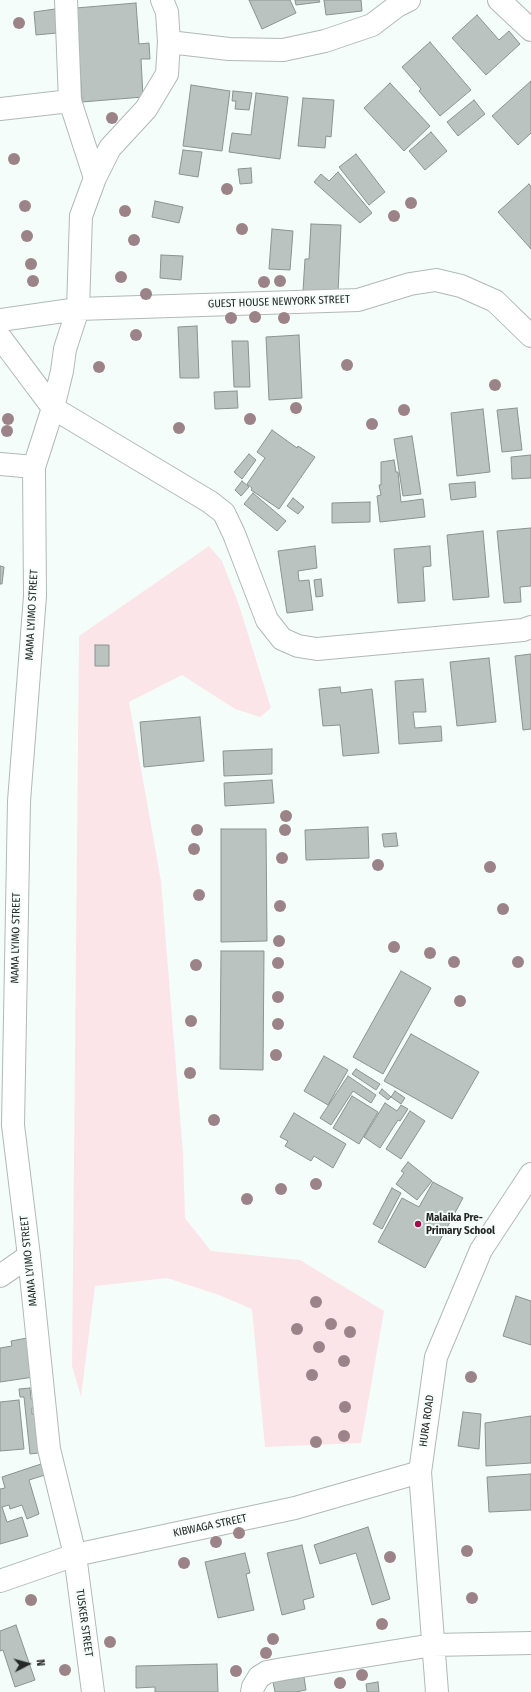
<!DOCTYPE html>
<style>
body{margin:0}
#map{position:relative;width:531px;height:1692px;overflow:hidden;background:#f5fdfa;font-family:"Fira Sans Condensed",sans-serif}
canvas{display:block}
.north{position:absolute;left:8px;top:1644px;width:40px;height:40px;-webkit-text-stroke:3px #f5fdfa;paint-order:stroke;rotate:84deg;font-size:11px;font-weight:700;line-height:16px;text-align:center;color:#252827}
.north::after{content:'';display:block;margin:auto;width:14px;height:18px;background:#252827;clip-path:polygon(50% 0,100% 100%,50% 72%,0 100%)}
</style>
<div id="map">
<canvas width="531" height="1692"></canvas>
<div class="north">N</div>
</div>
<script>
const c = document.querySelector('canvas').getContext('2d');
c.lineJoin = 'round';
function fill(path, color) { c.fillStyle = color; c.fill(path, 'evenodd'); }
const toPath = rows => new Path2D(rows.map(r => 'M' + r).join(''));
function trace(path, color, width, dash) { c.strokeStyle = color; c.lineWidth = width; c.lineCap = dash ? 'butt' : 'round'; c.setLineDash(dash || []); c.stroke(path); }
function drawText(font, color, halo, rows, align = 'center') {
  c.font = font + ' "Fira Sans Condensed",sans-serif'; c.lineWidth = 4; c.setLineDash([]); c.textBaseline = 'middle'; c.strokeStyle = halo; c.fillStyle = color; for (const [text, x, y, turn = 0] of rows) {
    c.save(); c.translate(x, y); c.rotate((+turn || 0) * Math.PI / 180); c.textAlign = isNaN(turn) ? turn : align; if (halo) c.strokeText(text, 0, 0); c.fillText(text, 0, 0); c.restore();
  }
}
fill(toPath([
 [209,546,222,561,239,605,271,708,260,717,235,709,182,675,129,702,161,881,183,1154,185,1218,211,1251,300,1260,384,1311,361,1443,265,1447,252,1309,219,1295,167,1278,95,1286,81,1397,72,1366,79,636]
]), '#fce5e9');
const building = toPath([
 [249,0,290,0,296,13,262,29,249,0],
 [295,0,319,0,320,2,296,5,295,0],
 [324,0,361,0,362,11,326,15,324,0],
 [136,3,139,44,149,43,150,59,141,59,143,97,82,102,76,8,136,3],
 [55,9,57,33,36,35,34,12,55,9],
 [477,15,499,40,509,31,520,44,486,75,452,38,477,15],
 [430,42,471,90,440,116,419,91,421,89,402,67,430,42],
 [531,81,531,133,518,145,492,116,531,81],
 [390,83,430,126,404,151,364,108,390,83],
 [191,85,230,91,222,151,183,146,191,85],
 [233,91,252,93,249,110,235,109,236,101,232,101,233,91],
 [256,93,288,97,280,159,229,152,232,133,251,135,256,93],
 [303,98,334,100,331,137,326,136,325,148,298,146,303,98],
 [474,100,485,114,458,136,447,122,474,100],
 [431,132,447,151,425,170,409,151,431,132],
 [183,150,202,152,198,177,179,174,183,150],
 [356,154,385,192,369,205,339,167,356,154],
 [251,168,252,183,240,184,238,169,251,168],
 [338,172,372,213,360,223,314,182,321,174,329,181,338,172],
 [529,184,531,186,531,249,498,212,529,184],
 [155,201,183,207,179,223,152,217,155,201],
 [311,224,341,225,338,293,303,291,305,259,309,259,311,224],
 [272,229,293,231,290,270,269,269,272,229],
 [161,255,183,256,181,280,160,278,161,255],
 [197,326,199,378,180,378,178,327,197,326],
 [299,335,302,398,269,400,266,337,299,335],
 [232,341,248,341,250,387,234,387,232,341],
 [237,391,238,408,215,409,214,392,237,391],
 [517,408,522,450,502,452,497,410,517,408],
 [483,409,490,472,457,476,451,413,483,409],
 [272,430,297,448,298,446,315,457,279,509,251,490,252,488,247,484,265,458,257,452,272,430],
 [412,436,421,494,403,496,394,439,412,436],
 [249,454,256,460,242,479,234,472,249,454],
 [531,455,531,478,512,479,511,457,531,455],
 [394,460,396,472,398,472,401,502,423,499,425,517,380,522,377,496,381,495,379,485,381,485,381,462,394,460],
 [242,481,249,487,241,496,235,490,242,481],
 [475,482,476,497,451,500,449,484,475,482],
 [253,493,286,521,277,531,244,504,253,493],
 [293,498,304,507,298,514,287,506,293,498],
 [370,502,370,522,332,523,332,503,370,502],
 [531,528,531,586,520,587,521,602,504,603,497,531,531,528],
 [483,531,489,597,453,600,447,535,483,531],
 [315,546,317,568,298,571,299,581,309,580,313,610,287,613,278,551,315,546],
 [430,546,431,566,423,567,425,601,398,603,394,549,430,546],
 [0,566,4,567,2,584,0,584,0,566],
 [321,579,323,596,316,597,314,580,321,579],
 [95,645,109,645,109,666,95,666,95,645],
 [531,654,531,729,523,730,515,656,531,654],
 [489,658,496,722,457,726,450,662,489,658],
 [423,679,426,712,413,712,415,728,441,726,442,741,399,744,395,681,423,679],
 [340,687,341,693,372,689,379,753,343,756,340,725,323,726,319,689,340,687],
 [200,717,204,761,144,767,140,722,200,717],
 [272,749,272,774,224,776,223,751,272,749],
 [272,780,274,803,225,806,224,783,272,780],
 [368,827,369,858,306,860,305,830,368,827],
 [221,829,266,829,267,941,221,942,221,829],
 [396,833,398,846,384,847,382,834,396,833],
 [221,951,264,951,263,1070,220,1069,221,951],
 [401,971,431,988,383,1074,353,1057,401,971],
 [411,1034,479,1072,452,1119,384,1081,411,1034],
 [324,1056,348,1070,328,1105,304,1091,324,1056],
 [356,1069,380,1084,376,1090,352,1074,356,1069],
 [348,1076,376,1095,371,1103,353,1091,331,1125,320,1118,348,1076],
 [382,1089,391,1097,388,1100,379,1093,382,1089],
 [395,1091,405,1098,401,1104,391,1097,395,1091],
 [352,1096,378,1112,359,1144,333,1128,352,1096],
 [385,1103,397,1111,401,1105,408,1109,400,1121,398,1120,380,1148,364,1137,385,1103],
 [410,1111,425,1121,401,1159,386,1149,410,1111],
 [294,1113,346,1144,333,1168,314,1156,311,1161,285,1146,288,1141,280,1137,294,1113],
 [408,1162,432,1181,417,1200,396,1184,404,1173,401,1171,408,1162],
 [433,1182,463,1198,425,1268,378,1242,402,1198,419,1207,433,1182],
 [392,1188,401,1193,382,1229,373,1224,392,1188],
 [516,1296,531,1301,531,1345,503,1336,516,1296],
 [27,1338,34,1377,0,1382,0,1348,12,1346,11,1341,27,1338],
 [30,1388,31,1399,41,1398,41,1407,32,1408,32,1414,43,1413,47,1452,30,1454,24,1397,20,1397,19,1389,30,1388],
 [19,1400,24,1449,0,1451,0,1402,19,1400],
 [463,1412,481,1414,479,1449,458,1446,463,1412],
 [531,1416,531,1463,486,1466,485,1423,531,1416],
 [41,1464,45,1475,29,1480,39,1514,27,1519,22,1505,10,1509,9,1505,2,1507,7,1522,22,1517,28,1536,0,1544,0,1489,5,1488,2,1477,41,1464],
 [531,1474,531,1510,489,1512,487,1477,531,1474],
 [368,1527,390,1599,372,1605,356,1553,320,1564,314,1545,368,1527],
 [302,1545,314,1597,303,1600,305,1609,282,1615,267,1553,302,1545],
 [245,1553,250,1573,246,1574,254,1610,218,1618,205,1562,245,1553],
 [16,1625,35,1680,15,1687,3,1650,0,1651,0,1631,16,1625],
 [217,1664,218,1692,155,1692,155,1687,136,1688,136,1666,217,1664],
 [304,1677,306,1690,296,1692,275,1692,273,1682,304,1677],
 [378,1682,379,1692,367,1692,366,1684,378,1682]
]);
fill(building, '#bac3c0');
trace(building, '#8b9390', 1);
const street = toPath([
 [66,0,70,101,95,178],
 [499,0,531,30],
 [169,42,229,49,283,50,325,41,372,25,397,6,409,0],
 [0,109,70,101],
 [0,320,78,309,358,300,410,284,436,280,461,286,495,301,531,336],
 [0,337,53,408,210,502,224,513,234,534,267,620,282,639,298,646,317,649,523,630,531,627],
 [0,464,34,467],
 [0,1276,29,1256],
 [0,1581,75,1555,295,1508,420,1472],
 [93,1692,75,1555,49,1449,29,1256,13,1125,19,801,35,596,34,467,53,408,62,371,65,349,78,309,81,216,95,178,110,148,146,109,167,74,169,42,167,12,162,0],
 [252,1692,253,1687,259,1677,267,1672,283,1669,433,1645,531,1643],
 [437,1692,420,1472,436,1357,481,1250,531,1174]
]);
trace(street, '#b1b9b6', 24);
trace(street, '#fff', 22);
c.fillStyle = '#9b8389';
for (const [x, y] of [
 [19,23],
 [112,118],
 [14,159],
 [227,189],
 [411,203],
 [25,206],
 [125,211],
 [394,216],
 [242,229],
 [27,236],
 [134,240],
 [31,264],
 [121,277],
 [33,281],
 [280,281],
 [264,282],
 [146,294],
 [255,317],
 [231,318],
 [284,318],
 [136,335],
 [347,365],
 [99,367],
 [495,385],
 [296,408],
 [404,410],
 [8,419],
 [250,419],
 [372,424],
 [179,428],
 [7,431],
 [286,816],
 [197,830],
 [285,830],
 [194,849],
 [282,858],
 [378,865],
 [490,867],
 [199,895],
 [280,906],
 [503,909],
 [279,941],
 [394,947],
 [430,953],
 [454,962],
 [518,962],
 [278,963],
 [196,965],
 [278,997],
 [460,1001],
 [191,1021],
 [278,1024],
 [276,1055],
 [190,1073],
 [214,1120],
 [316,1184],
 [281,1189],
 [247,1199],
 [316,1302],
 [331,1324],
 [297,1329],
 [350,1332],
 [319,1347],
 [344,1361],
 [312,1375],
 [471,1377],
 [345,1407],
 [344,1436],
 [316,1442],
 [239,1533],
 [216,1542],
 [467,1551],
 [390,1557],
 [184,1563],
 [472,1598],
 [31,1600],
 [382,1624],
 [273,1639],
 [110,1642],
 [266,1653],
 [65,1670],
 [236,1671],
 [362,1675],
 [340,1683]
]) { c.beginPath(); c.arc(x, y, 6, 0, 2 * Math.PI); c.fill(); }
for (const [x, y, r, color] of [
 [418,1224,4,"#a40d4a"]
]) { const dot = new Path2D(); dot.arc(x, y, r, 0, 2 * Math.PI); c.fillStyle = color; c.fill(dot); trace(dot, '#f5fdfa', 1.5); }
drawText('11px', '#252827', '#f5fdfa', [
 ["GUEST HOUSE NEWYORK STREET",279,302,-2],
 ["MAMA LYIMO STREET",32,615,-87],
 ["MAMA LYIMO STREET",16,938,-89],
 ["MAMA LYIMO STREET",29,1261,-96],
 ["HURA ROAD",427,1421,-82],
 ["KIBWAGA STREET",210,1526,-12],
 ["TUSKER STREET",84,1623,82]
]);
drawText('bold 11px', '#252827', '#f5fdfa', [
 ["Malaika Pre-",426,1218],
 ["Primary School",426,1231]
], 'left');
</script>
